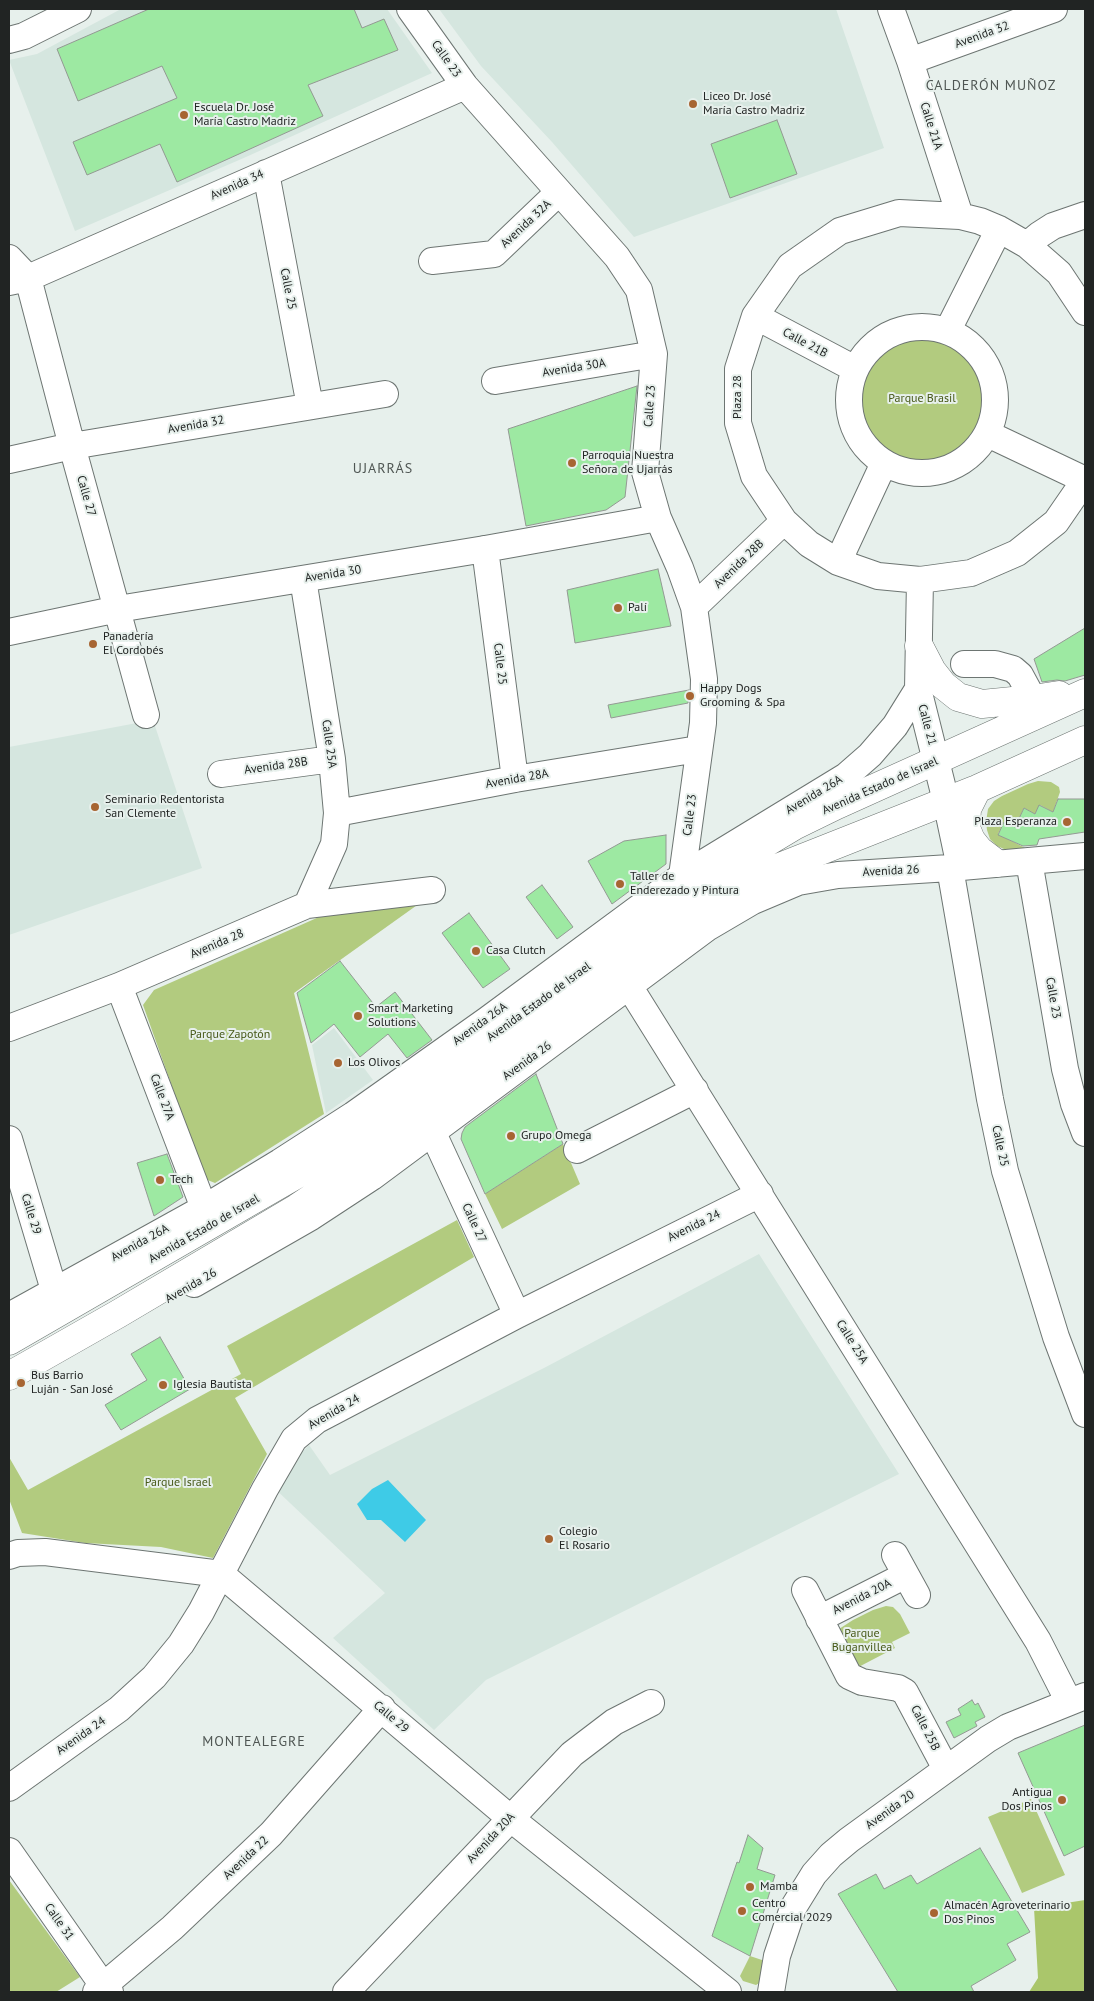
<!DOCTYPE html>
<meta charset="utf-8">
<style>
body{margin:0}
#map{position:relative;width:1094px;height:2001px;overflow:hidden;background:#e7f0ec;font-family:"PT Sans",sans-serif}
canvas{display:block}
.frame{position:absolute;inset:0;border:10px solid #212423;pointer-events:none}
</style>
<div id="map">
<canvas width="1094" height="2001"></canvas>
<div class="frame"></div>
</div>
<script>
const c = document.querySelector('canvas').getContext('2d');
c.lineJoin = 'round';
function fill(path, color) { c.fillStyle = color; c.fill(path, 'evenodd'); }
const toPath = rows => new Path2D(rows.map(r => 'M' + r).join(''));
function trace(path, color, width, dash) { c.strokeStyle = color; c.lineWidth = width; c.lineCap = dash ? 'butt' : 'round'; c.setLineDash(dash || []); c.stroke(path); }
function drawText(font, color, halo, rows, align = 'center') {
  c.font = font + ' "PT Sans",sans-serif'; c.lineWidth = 4; c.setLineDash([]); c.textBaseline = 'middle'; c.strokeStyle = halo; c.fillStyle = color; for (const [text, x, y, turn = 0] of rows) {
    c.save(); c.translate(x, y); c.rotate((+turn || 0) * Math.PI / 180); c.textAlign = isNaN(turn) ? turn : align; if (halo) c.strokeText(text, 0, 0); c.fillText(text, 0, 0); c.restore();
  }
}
fill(toPath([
 [121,9,387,9,432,73,246,157,75,231,9,60,37,54],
 [439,9,836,9,884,148,634,237,552,142,481,66],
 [153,720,202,868,9,935,9,747],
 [334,1028,373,1080,326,1113,312,1045],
 [759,1254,899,1474,486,1680,434,1730,333,1638,385,1593,271,1485,309,1445,330,1475,544,1368]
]), '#d5e6df');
fill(toPath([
 '856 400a66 66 0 1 1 132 0a66 66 0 1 1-132 0Z',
 [1038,781,1051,782,1059,787,1060,792,1053,812,1040,805,1035,814,1024,808,1015,827,1004,822,998,834,1033,852,1011,852,997,846,990,839,987,830,986,822,988,809,994,801,1002,796,1028,784],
 [420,903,294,993,324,1114,215,1183,205,1179,143,1005,154,990,319,917],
 [563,1144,580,1184,502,1229,485,1194],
 [457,1220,474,1257,235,1398,267,1454,213,1558,161,1547,85,1543,22,1533,9,1499,9,1457,28,1490,241,1374,227,1346],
 [886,1606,893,1607,900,1614,910,1633,892,1642,895,1648,847,1673,839,1629,853,1620,873,1610],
 [1031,1799,1065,1875,1022,1893,988,1817],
 [9,1880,80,1977,56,1992,9,1992],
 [750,1956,762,1960,764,1976,761,1982,756,1985,743,1981,740,1976]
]), '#b2cb7f');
fill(toPath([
 [1085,1900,1085,1992,1029,1992,1038,1978,1034,1908]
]), '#aac66b');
fill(toPath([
 [388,1480,426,1520,405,1542,381,1520,367,1520,357,1504,372,1489]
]), '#3ecbe7');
const building = toPath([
 [149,9,354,9,362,28,384,19,398,50,308,85,323,116,177,182,160,144,87,175,73,142,177,98,162,66,78,101,57,49,149,9],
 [777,120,797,174,730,198,711,144,777,120],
 [637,386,625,497,606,510,526,526,508,429,637,386],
 [658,569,671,626,575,643,567,590,658,569],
 [1085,628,1085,675,1065,681,1057,680,1042,682,1034,659,1085,628],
 [689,690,688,703,611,718,608,705,689,690],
 [1058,799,1085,799,1085,832,1039,839,1037,845,1023,846,998,835,1004,822,1015,827,1024,808,1035,814,1039,805,1053,812,1058,799],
 [666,835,666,864,612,904,588,861,624,841,666,835],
 [542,885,573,927,557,939,526,897,542,885],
 [469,913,510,969,483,988,442,933,469,913],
 [340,961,376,1007,395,992,432,1040,407,1058,388,1034,360,1057,334,1024,311,1043,297,993,340,961],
 [536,1074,563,1144,485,1194,461,1139,462,1133,465,1127,536,1074],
 [167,1154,183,1197,154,1216,137,1163,167,1154],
 [160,1337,190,1389,121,1430,105,1405,147,1380,131,1354,160,1337],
 [972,1700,975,1705,978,1703,985,1717,975,1722,977,1726,954,1738,946,1722,961,1715,958,1709,972,1700],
 [1085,1725,1085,1846,1064,1856,1018,1753,1085,1725],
 [748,1835,763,1848,757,1869,775,1875,750,1956,712,1936,737,1862,739,1863,748,1835],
 [980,1848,1030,1932,1007,1944,1016,1960,971,1986,974,1992,898,1992,838,1894,876,1874,884,1889,911,1875,917,1884,980,1848]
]);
fill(building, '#9de9a2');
trace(building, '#939993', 1);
const minor = toPath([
 [410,9,465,86,617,257,639,290,654,354,645,472,658,518,680,568,694,607,704,679,703,723,682,876],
 [891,9,910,61,960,216],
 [9,40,24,36,78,9],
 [910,61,1054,9],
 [266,173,310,406],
 [1027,245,1039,235,1053,226,1085,215],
 [9,258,28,278,72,446,146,715],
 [432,261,494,254,559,192],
 [9,282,28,278,465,86],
 [1085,312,1059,273,1027,245,999,229,980,221,960,216,899,213,840,231,790,266,755,316,738,369,738,423,754,476,784,521,809,544,838,562,878,576,920,580,971,573,1017,553,1056,522,1085,480],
 [755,316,855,369],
 '849 400a73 73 0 1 1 146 0a73 73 0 1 1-146 0Z',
 [948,330,999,229],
 [495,381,654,354],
 [988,434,1085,480],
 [9,460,72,446,385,394],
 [485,549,515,779],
 [838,562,884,463],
 [303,579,332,759,337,813,334,844,307,905],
 [920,580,918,689,946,801,960,867],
 [694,607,784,521],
 [9,632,118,609,485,549,658,518],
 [964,664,995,664,1013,669,1020,675,1033,699],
 [221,774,332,759],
 [337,813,515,779,698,749],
 [1029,861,1065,1069,1074,1104,1085,1133],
 [950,868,990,1099,1005,1171,1056,1337,1085,1414],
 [119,986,204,1208],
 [629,986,1038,1641,1069,1702],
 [9,1028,119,986,307,905,432,890],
 [432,1131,517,1315],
 [9,1139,54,1290],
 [577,1150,695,1090],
 [194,1284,311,1217,372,1177,707,928,753,901,798,882,838,875,950,868,1085,856],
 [9,1316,204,1208,280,1162,353,1115,487,1020,682,876,846,776,870,755,895,726,918,689],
 [895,1555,917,1595],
 [9,1556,18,1553,45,1552,221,1574,510,1818,728,1992],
 [805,1590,849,1676,862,1682,898,1688,905,1692,946,1769],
 [819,1619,906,1575],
 [9,1788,119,1709,154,1677,181,1644,201,1612,265,1489,294,1439,317,1420,517,1315,760,1194],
 [9,1851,104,1987,110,1992],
 [96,1992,172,1928,271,1834,382,1708],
 [346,1992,572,1754,614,1722,651,1703],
 [771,1992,777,1956,793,1908,814,1874,831,1855,849,1840,988,1739,1008,1727,1085,1696]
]);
const major = toPath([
 [919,646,932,671,943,685,958,697,982,704,1033,699,1059,695],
 [977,789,967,809,966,828,971,840,979,850,996,863],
 [9,1341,315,1164,697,887,754,850,794,826,837,805,1085,693],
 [9,1376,118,1314,297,1208,327,1188,715,903,757,876,977,789,1085,740]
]);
trace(minor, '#6d7572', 28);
trace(major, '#6d7572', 29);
trace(minor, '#fff', 26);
trace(major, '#fff', 28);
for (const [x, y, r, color] of [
 [693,104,5,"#a76532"],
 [184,115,5,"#a76532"],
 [572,463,5,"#a76532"],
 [618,608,5,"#a76532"],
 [93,644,5,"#a76532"],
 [690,696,5,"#a76532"],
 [95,807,5,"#a76532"],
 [1067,822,5,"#a76532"],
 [620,884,5,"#a76532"],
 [476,951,5,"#a76532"],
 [358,1016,5,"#a76532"],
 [338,1063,5,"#a76532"],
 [511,1136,5,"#a76532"],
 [160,1180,5,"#a76532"],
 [21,1383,5,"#a76532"],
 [163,1385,5,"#a76532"],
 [549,1539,5,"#a76532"],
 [1062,1800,5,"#a76532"],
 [750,1887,5,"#a76532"],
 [742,1911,5,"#a76532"],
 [934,1913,5,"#a76532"]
]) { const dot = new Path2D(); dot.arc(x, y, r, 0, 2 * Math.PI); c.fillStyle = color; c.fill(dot); trace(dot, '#e7f0ec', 2); }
drawText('12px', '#212423', '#e7f0ec', [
 ["Avenida 32",982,35,-20],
 ["Calle 23",446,59,55],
 ["Calle 21A",931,126,72],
 ["Avenida 34",237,185,-24],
 ["Avenida 32A",526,224,-43],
 ["Calle 25",288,289,79],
 ["Calle 21B",805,343,28],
 ["Avenida 30A",574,368,-9],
 ["Plaza 28",738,397,-90],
 ["Calle 23",650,406,-86],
 ["Avenida 32",196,425,-10],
 ["Calle 27",86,496,74],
 ["Avenida 28B",739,564,-44],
 ["Avenida 30",333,574,-9],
 ["Calle 25",500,664,83],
 ["Calle 21",927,725,75],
 ["Calle 25A",329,744,82],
 ["Avenida 28B",276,766,-8],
 ["Avenida 28A",517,779,-10],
 ["Avenida Estado de Israel",880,786,-24],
 ["Avenida 26A",814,795,-31],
 ["Calle 23",690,815,-83],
 ["Avenida 26",891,871,-3],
 ["Avenida 28",217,944,-23],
 ["Calle 23",1053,998,80],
 ["Avenida Estado de Israel",539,1002,-36],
 ["Avenida 26A",480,1024,-36],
 ["Avenida 26",527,1061,-36],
 ["Calle 27A",162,1097,69],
 ["Calle 25",1000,1146,78],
 ["Calle 29",31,1214,73],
 ["Calle 27",474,1223,65],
 ["Avenida 24",694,1226,-26],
 ["Avenida Estado de Israel",204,1229,-30],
 ["Avenida 26A",140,1243,-29],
 ["Avenida 26",191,1286,-30],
 ["Calle 25A",852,1342,58],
 ["Avenida 24",334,1412,-30],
 ["Avenida 20A",862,1597,-27],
 ["Calle 29",391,1717,40],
 ["Calle 25B",925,1728,63],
 ["Avenida 24",81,1736,-35],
 ["Avenida 20",890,1810,-36],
 ["Avenida 20A",491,1838,-47],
 ["Avenida 22",246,1858,-43],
 ["Calle 31",59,1922,55]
]);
drawText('12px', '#212423', '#e7f0ec', [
 ["Liceo Dr. José",703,97],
 ["María Castro Madriz",703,111],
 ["Escuela Dr. José",194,108],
 ["María Castro Madriz",194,122],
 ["Parroquia Nuestra",582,456],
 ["Señora de Ujarrás",582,470],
 ["Palí",628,608],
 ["Panadería",103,637],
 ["El Cordobés",103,651],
 ["Happy Dogs",700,689],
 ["Grooming & Spa",700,703],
 ["Seminario Redentorista",105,800],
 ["San Clemente",105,814],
 ["Plaza Esperanza",1057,822,"right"],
 ["Taller de",630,877],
 ["Enderezado y Pintura",630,891],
 ["Casa Clutch",486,951],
 ["Smart Marketing",368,1009],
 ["Solutions",368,1023],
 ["Los Olivos",348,1063],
 ["Grupo Omega",521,1136],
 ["Tech",170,1180],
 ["Bus Barrio",31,1376],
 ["Luján - San José",31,1390],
 ["Iglesia Bautista",173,1385],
 ["Colegio",559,1532],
 ["El Rosario",559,1546],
 ["Antigua",1052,1793,"right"],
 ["Dos Pinos",1052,1807,"right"],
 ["Mamba",760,1887],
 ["Centro",752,1904],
 ["Comercial 2029",752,1918],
 ["Almacén Agroveterinario",944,1906],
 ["Dos Pinos",944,1920]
], 'left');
drawText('12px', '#475918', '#e7f0ec', [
 ["Parque Brasil",922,399],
 ["Parque Zapotón",230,1035],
 ["Parque Israel",178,1483],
 ["Parque",862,1634],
 ["Buganvillea",862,1648]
]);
c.letterSpacing = '1px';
drawText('14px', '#4f5653', '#e7f0ec', [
 ["CALDERÓN MUÑOZ",991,86],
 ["UJARRÁS",383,469],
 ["MONTEALEGRE",254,1742]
]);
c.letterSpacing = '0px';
</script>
